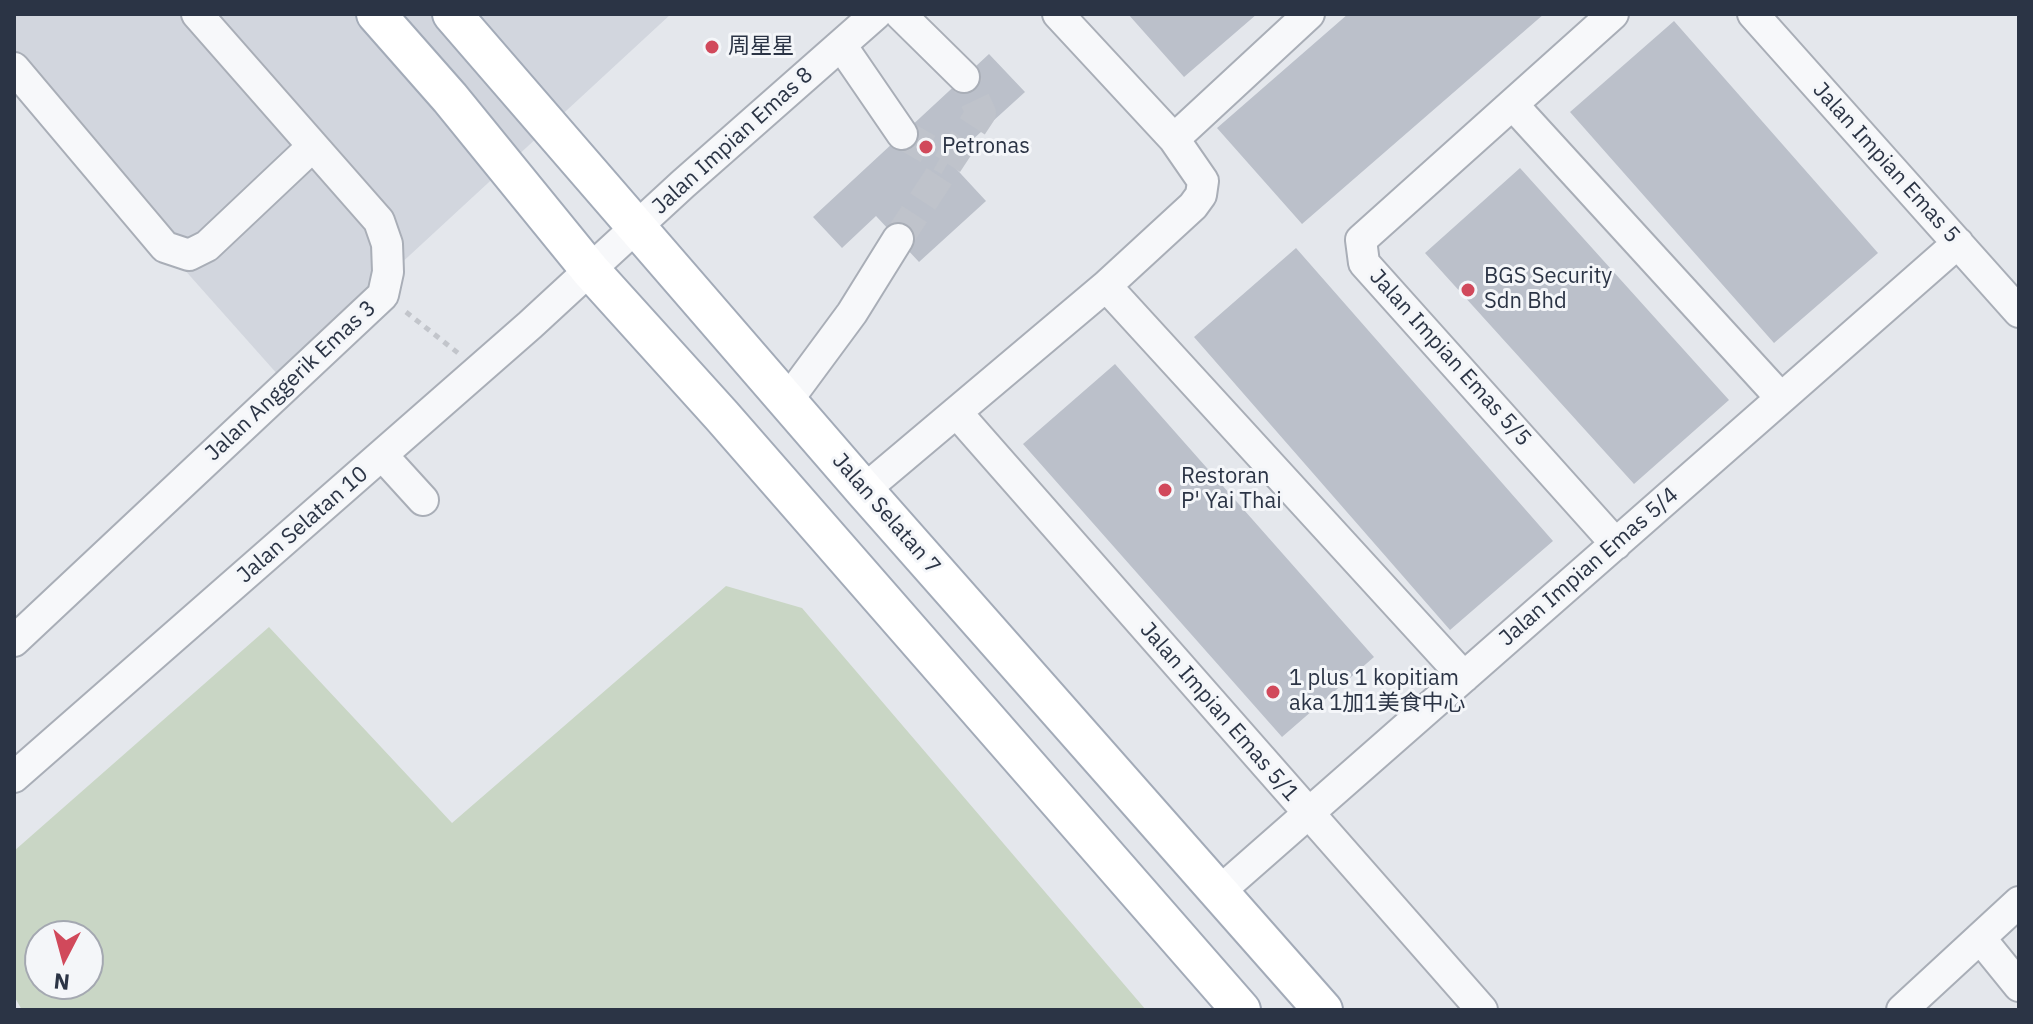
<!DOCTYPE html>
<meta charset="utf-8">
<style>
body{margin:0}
#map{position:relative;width:2033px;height:1024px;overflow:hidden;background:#e4e7ec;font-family:"IBM Plex Sans",sans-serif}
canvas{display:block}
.frame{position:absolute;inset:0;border:16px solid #2b3445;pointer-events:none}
.north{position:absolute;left:24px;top:920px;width:80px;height:80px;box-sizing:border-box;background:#f4f6f9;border:2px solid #a4a8b1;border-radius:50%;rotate:186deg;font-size:22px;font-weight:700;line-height:32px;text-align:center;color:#2b3445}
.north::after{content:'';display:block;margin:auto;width:28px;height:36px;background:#d1495b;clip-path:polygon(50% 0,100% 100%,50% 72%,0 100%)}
</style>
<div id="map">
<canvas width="2033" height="1024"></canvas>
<div class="frame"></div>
<div class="north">N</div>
</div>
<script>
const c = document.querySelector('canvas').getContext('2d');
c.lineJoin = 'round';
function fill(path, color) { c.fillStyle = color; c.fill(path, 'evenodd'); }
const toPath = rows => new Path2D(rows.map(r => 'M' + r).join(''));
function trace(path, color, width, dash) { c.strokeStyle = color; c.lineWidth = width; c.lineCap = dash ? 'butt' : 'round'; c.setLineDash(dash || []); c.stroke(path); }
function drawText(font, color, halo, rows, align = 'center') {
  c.font = font + ' "IBM Plex Sans","Noto Sans SC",sans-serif'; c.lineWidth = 6; c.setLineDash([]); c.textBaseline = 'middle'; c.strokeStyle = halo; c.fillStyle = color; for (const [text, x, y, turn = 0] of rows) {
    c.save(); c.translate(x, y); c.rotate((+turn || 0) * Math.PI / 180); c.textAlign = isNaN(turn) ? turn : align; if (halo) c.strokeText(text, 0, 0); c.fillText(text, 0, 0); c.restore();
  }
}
fill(toPath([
 [14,14,671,14,279,376,14,78]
]), '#d2d6de');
fill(toPath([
 [726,586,802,608,1146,1010,22,1010,14,996,14,851,269,627,452,823],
 [40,936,88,936,88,984,40,984]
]), '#c9d6c5');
fill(toPath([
 [1128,14,1257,14,1184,77],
 [1348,14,1544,14,1302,224,1217,128],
 [1674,21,1878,253,1774,343,1570,112],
 [989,54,1025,92,949,161,986,201,919,262,876,216,842,248,813,217],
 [1520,168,1729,400,1634,484,1425,253],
 [1296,248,1553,541,1450,630,1194,337],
 [1115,364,1374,657,1282,737,1023,444]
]), '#bbc0ca');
trace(toPath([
 [902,134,949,161],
 [898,239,981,113,964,77]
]), '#bfc3cb', 30, [30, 15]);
const minor = toPath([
 [900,14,964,77],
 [1613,14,1361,240,1364,263,1616,544],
 [1753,14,2019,312],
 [841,45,902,134],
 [14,68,165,247,189,255,207,246,313,146],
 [1513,105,1781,398],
 [1174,139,1309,14],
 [1106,286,1464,677],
 [787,401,852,313,898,239],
 [957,413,1482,1010],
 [382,455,423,500],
 [864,490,1106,286,1193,206,1201,195,1203,181,1174,139,1058,14],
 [14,641,383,295,388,272,387,244,379,221,197,14],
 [14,777,530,325,683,184,876,14],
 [1220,891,1958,243],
 [1980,938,2019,986],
 [1902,1010,2019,902]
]);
const major = toPath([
 [376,14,450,98,590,270,722,416,1241,1010],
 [452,14,864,490,1323,1010]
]);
trace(minor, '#a9aeb7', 34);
trace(major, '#a3abb8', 42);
trace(toPath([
 [406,312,458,353]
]), '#c2c5cb', 5, [6, 6]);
trace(minor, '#f7f8fa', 30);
trace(major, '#fff', 38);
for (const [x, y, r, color] of [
 [712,47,8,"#d1495b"],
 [926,147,8,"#d1495b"],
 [1468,290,8,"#d1495b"],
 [1165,490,8,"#d1495b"],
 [1273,692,8,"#d1495b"]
]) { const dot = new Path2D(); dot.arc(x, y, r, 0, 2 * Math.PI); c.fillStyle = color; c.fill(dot); trace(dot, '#f4f6f9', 3); }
drawText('22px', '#2b3445', '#f4f6f9', [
 ["周星星",728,47],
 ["Petronas",942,147],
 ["BGS Security",1484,277],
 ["Sdn Bhd",1484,302],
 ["Restoran",1181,477],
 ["P' Yai Thai",1181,502],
 ["1 plus 1 kopitiam",1289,679],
 ["aka 1加1美食中心",1289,704]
], 'left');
drawText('22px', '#2b3445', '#f4f6f9', [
 ["Jalan Impian Emas 8",733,141,-42],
 ["Jalan Impian Emas 5",1886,163,48],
 ["Jalan Impian Emas 5/5",1450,358,48],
 ["Jalan Anggerik Emas 3",291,381,-43],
 ["Jalan Selatan 7",886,514,49],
 ["Jalan Selatan 10",303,525,-41],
 ["Jalan Impian Emas 5/4",1589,567,-41],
 ["Jalan Impian Emas 5/1",1219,712,49]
]);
</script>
